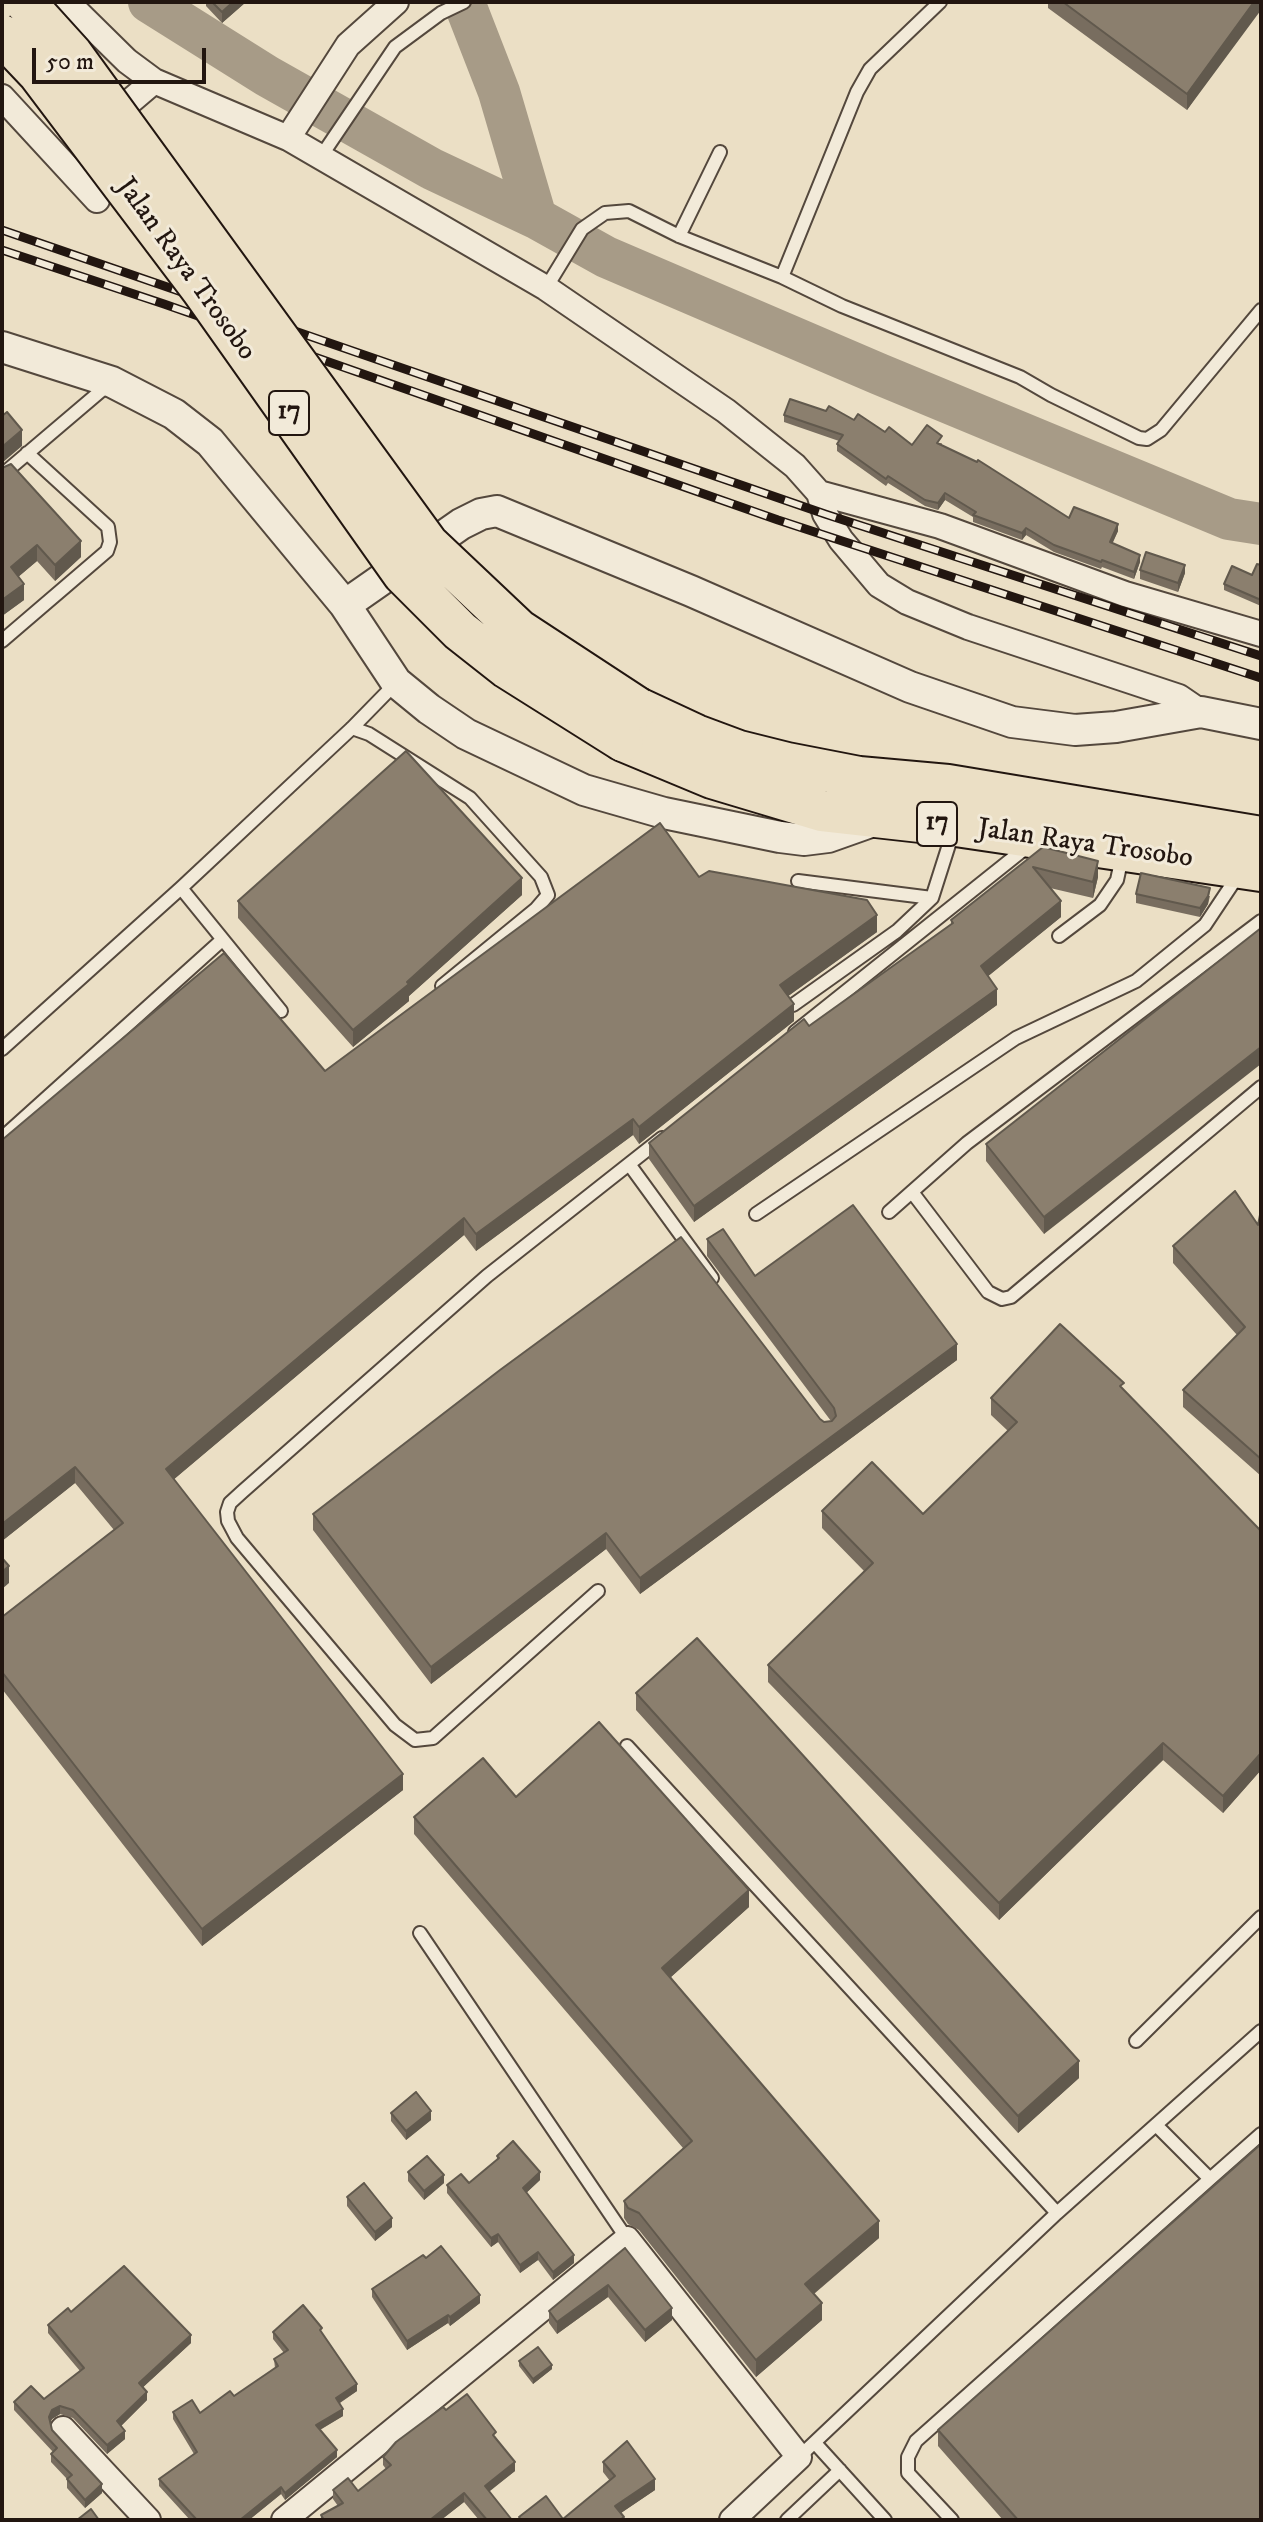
<!DOCTYPE html>
<style>
body{margin:0}
#map{position:relative;width:1263px;height:2522px;overflow:hidden;background:#ebdfc5;font-family:"IM FELL DW Pica",serif}
canvas{display:block}
.frame{position:absolute;inset:0;border:4px solid #221610;pointer-events:none}
.scale{position:absolute;left:32px;top:48px;width:174px;height:36px;box-sizing:border-box;border:4px solid #221610;border-top:0;padding-left:10px;font-size:24px;line-height:28px;white-space:nowrap;color:#221610;-webkit-text-stroke:6px #f2ead9;paint-order:stroke}
</style>
<div id="map">
<canvas width="1263" height="2522"></canvas>
<div class="frame"></div>
<div class="scale">50 m</div>
</div>
<script>
const c = document.querySelector('canvas').getContext('2d');
c.lineJoin = 'round';
const toPath = rows => new Path2D(rows.map(r => 'M' + r).join(''));
function trace(path, color, width, dash) { c.strokeStyle = color; c.lineWidth = width; c.lineCap = dash ? 'butt' : 'round'; c.setLineDash(dash || []); c.stroke(path); }
function fill(path, color) { c.fillStyle = color; c.fill(path, 'evenodd'); }
function drawText(font, color, halo, rows, align = 'center') {
  c.font = font + ' "IM FELL DW Pica",serif'; c.lineWidth = 6; c.setLineDash([]); c.textBaseline = 'middle'; c.strokeStyle = halo; c.fillStyle = color; for (const [text, x, y, turn = 0] of rows) {
    c.save(); c.translate(x, y); c.rotate((+turn || 0) * Math.PI / 180); c.textAlign = isNaN(turn) ? turn : align; if (halo) c.strokeText(text, 0, 0); c.fillText(text, 0, 0); c.restore();
  }
}
trace(toPath([
 [149,2,267,76,432,169,536,218],
 [464,2,499,92,536,218,606,257,879,374,1229,519,1261,524]
]), '#a79b87', 42);
const service = toPath([
 [320,158,395,47,441,13,464,2],
 [679,236,720,152],
 [782,277,857,92,870,69,940,2],
 [546,288,582,229,605,213,629,211,679,236,782,277,842,306,1020,377,1051,395,1139,438,1147,439,1161,430,1261,310],
 [2,475,109,384],
 [2,641,107,551,110,542,108,527,27,453],
 [352,728,369,734,470,798,541,877,548,895,536,909,442,986],
 [798,881,932,898],
 [181,888,281,1011],
 [1059,936,1100,905,1117,880,1122,857],
 [793,1005,897,931,932,898,953,832],
 [795,1032,1028,846],
 [2,1049,181,888,352,728,395,684],
 [2,1138,222,940],
 [629,1164,712,1278],
 [912,1192,988,1292,1002,1299,1011,1297,1261,1087],
 [889,1212,967,1143,1261,921],
 [756,1214,1016,1038,1136,981,1205,925,1239,874],
 [598,1591,433,1738,415,1740,395,1725,237,1538,228,1521,227,1512,230,1503,242,1492,487,1276,662,1138],
 [627,1746,1057,2213],
 [420,1933,627,2239],
 [1136,2041,1261,1917],
 [1210,2179,1261,2134],
 [815,2443,885,2520],
 [799,2457,1057,2213,1261,2031],
 [787,2520,840,2470],
 [952,2520,908,2473,908,2457,916,2441,1210,2179,1156,2125]
]);
const minor = toPath([
 [67,2,127,61,154,81,288,138,546,288,726,411,795,466,819,493,825,514,841,540,879,585,907,602,968,627,1179,697,1201,712],
 [2,97,97,200],
 [107,121,154,81],
 [288,138,348,45,396,2],
 [819,493,940,526,1125,594,1261,634],
 [63,2429,148,2520],
 [284,2520,627,2239,799,2457,732,2520]
]);
const tertiary = toPath([
 [2,347,112,382,174,414,210,442,345,605,396,682,429,709,466,734,584,790,664,813,780,837,804,840,828,837,876,820],
 [345,605,461,524,481,514,497,511,691,591,910,687,1012,722,1075,730,1116,727,1201,712,1261,724]
]);
const trunk = toPath([
 [638,708,696,735,739,751,787,763,859,777,948,785,1261,837],
 [623,741,712,778,822,811,956,826,1261,871]
]);
trace(service, '#54483d', 16);
trace(minor, '#54483d', 28);
trace(tertiary, '#54483d', 34);
trace(trunk, '#221610', 44);
trace(service, '#f2ead9', 12);
trace(minor, '#f2ead9', 24);
trace(tertiary, '#f2ead9', 30);
trace(trunk, '#ebdfc5', 40);
const rail = toPath([
 [2,230,825,514,1261,656],
 [2,250,164,304,778,520,1261,678]
]);
trace(rail, '#221610', 9);
trace(rail, '#f2ead9', 6, [18]);
const trunkBridge = toPath([
 [25,2,72,54,428,544,519,630,638,708],
 [2,35,38,73,202,290,403,574,460,631,507,668,623,741]
]);
trace(trunkBridge, '#221610', 44, []);
trace(trunkBridge, '#ebdfc5', 40);
fill(toPath([
 [206,2,246,2,222,23,206,6],
 [1048,2,1261,2,1187,110,1048,8],
 [784,415,854,420,885,432,912,445,942,443,941,445,1069,518,1118,531,1112,543,1140,562,1134,579,1102,567,1101,569,1054,552,1026,535,1022,540,973,522,973,517,945,500,938,510,925,506,888,483,886,486,837,451,837,444,839,441,784,422],
 [2,468,81,557,55,581,37,561,18,577,24,600,2,616],
 [1261,565,1261,606,1224,590,1224,584,1252,575],
 [1140,570,1185,573,1178,592,1140,579],
 [1043,847,1098,877,1093,898,1050,888,1061,917,988,976,997,1005,694,1222,649,1159,649,1143,951,924,951,920],
 [699,877,877,932,788,996,794,1021,639,1144,633,1135,476,1251,464,1235,174,1479,403,1790,202,1946,2,1689,2,1617,114,1530,75,1483,2,1541,2,1140,325,1071],
 [1136,894,1210,896,1208,904,1200,917,1136,903],
 [522,895,409,996,409,1001,353,1047,238,918,238,901],
 [1261,928,1044,1234,986,1161,986,1144],
 [1261,1210,1261,1476,1183,1407,1183,1390,1237,1335,1173,1263,1173,1246,1258,1225],
 [707,1239,755,1276,957,1360,640,1594,606,1549,431,1684,313,1530,313,1514,820,1419,824,1422,831,1421,707,1256],
 [1124,1390,1261,1531,1261,1770,1223,1813,1163,1760,999,1920,768,1682,768,1665,864,1571,822,1528,822,1511,923,1514,1008,1431,991,1415,991,1398],
 [636,1693,1079,2078,1018,2133,636,1710],
 [516,1797,749,1907,671,1977,879,2238,814,2294,822,2320,756,2377,639,2230,628,2224,624,2218,624,2201,683,2148,414,1834,414,1817],
 [391,2113,431,2120,406,2140,391,2121],
 [497,2156,540,2180,526,2193,574,2263,553,2280,538,2260,520,2273,498,2242,491,2247,447,2193,447,2185,469,2183,497,2160],
 [408,2172,444,2183,424,2200,408,2181],
 [347,2197,392,2227,375,2241,347,2206],
 [625,2248,672,2320,645,2342,608,2297,557,2334,549,2323,549,2311],
 [372,2289,480,2303,450,2326,448,2323,407,2350,372,2297],
 [71,2312,191,2343,143,2387,147,2400,121,2426,125,2439,107,2454,73,2418,60,2414,52,2419,50,2423,52,2430,102,2493,85,2508,67,2488,67,2479,51,2462,51,2454,53,2452,14,2410,14,2402,44,2399,80,2371,48,2333,48,2325],
 [273,2332,357,2391,340,2403,343,2416,320,2430,337,2457,285,2500,281,2494,249,2520,190,2520,159,2486,159,2479,194,2454,173,2419,173,2412,200,2413,234,2396,275,2368,274,2359,284,2353,273,2339],
 [519,2361,552,2369,533,2384,519,2366],
 [446,2410,496,2439,515,2471,489,2491,512,2520,479,2520,464,2502,441,2520,321,2520,321,2515,338,2506,333,2499,333,2490,358,2491,386,2469,383,2465,383,2457],
 [938,2430,1261,2520,1003,2520,938,2446],
 [603,2462,655,2490,621,2513,624,2520,519,2520,519,2517,563,2519,610,2481,603,2472]
]), '#786d5f');
fill(toPath([
 [233,2,246,2,222,23,222,12],
 [1254,2,1261,2,1261,10,1187,110,1187,94],
 [22,430,22,446,2,463,2,447],
 [945,493,945,500,938,510,938,503],
 [1118,524,1118,531,1110,549,1110,542],
 [1026,528,1026,535,1022,540,1022,533],
 [81,541,81,557,55,581,55,565],
 [37,545,37,561,11,583,11,567],
 [1140,555,1140,562,1134,579,1134,572],
 [1185,565,1185,573,1178,592,1178,583],
 [24,584,24,600,2,616,2,600],
 [1098,861,1098,877,1093,898,1093,882],
 [522,878,522,895,409,996,409,1001,353,1047,353,1030],
 [1210,888,1208,904,1200,917,1200,908],
 [1061,901,1061,917,981,982,981,966],
 [877,915,877,932,780,1002,780,985],
 [997,989,997,1005,694,1222,694,1206],
 [794,1004,794,1021,639,1144,639,1127],
 [1261,1047,1261,1064,1044,1234,1044,1217],
 [633,1119,633,1135,476,1251,476,1234],
 [464,1218,464,1235,166,1486,166,1469],
 [957,1344,957,1360,640,1594,640,1578],
 [75,1467,75,1483,2,1541,2,1524],
 [606,1533,606,1549,431,1684,431,1667],
 [9,1566,9,1583,2,1589,2,1572],
 [1163,1743,1163,1760,999,1920,999,1903],
 [1261,1753,1261,1770,1223,1813,1223,1796],
 [403,1774,403,1790,202,1946,202,1929],
 [749,1890,749,1907,662,1985,662,1968],
 [1079,2061,1079,2078,1018,2133,1018,2116],
 [431,2111,431,2120,406,2140,406,2131],
 [540,2172,540,2180,523,2196,523,2188],
 [444,2175,444,2183,424,2200,424,2191],
 [392,2218,392,2227,375,2241,375,2232],
 [879,2221,879,2238,805,2301,805,2284],
 [498,2234,498,2242,491,2247,491,2238],
 [538,2252,538,2260,520,2273,520,2265],
 [574,2255,574,2263,553,2280,553,2272],
 [608,2285,608,2297,557,2334,557,2322],
 [480,2295,480,2303,450,2326,450,2317],
 [822,2303,822,2320,756,2377,756,2360],
 [672,2308,672,2320,645,2342,645,2330],
 [448,2315,448,2323,407,2350,407,2341],
 [191,2335,191,2343,139,2391,139,2383],
 [552,2365,552,2369,533,2384,533,2379],
 [357,2384,357,2391,336,2405,336,2398],
 [147,2392,147,2400,117,2430,117,2421],
 [60,2406,60,2414,52,2419,49,2425,49,2417,52,2410],
 [343,2409,343,2416,316,2432,316,2425],
 [125,2431,125,2439,107,2454,107,2445],
 [337,2450,337,2457,285,2500,285,2493],
 [515,2462,515,2471,485,2495,485,2486],
 [655,2479,655,2490,615,2517,615,2506],
 [102,2484,102,2493,85,2508,85,2500],
 [281,2487,281,2494,249,2520,240,2520],
 [464,2493,464,2502,441,2520,430,2520]
]), '#61594d');
const building = toPath([
 [212,2,233,2,222,12,212,2],
 [1063,2,1254,2,1187,94,1063,2],
 [790,399,826,411,829,406,854,420,858,414,885,432,889,427,912,445,927,425,942,436,937,443,977,462,978,460,1069,518,1074,507,1118,524,1110,542,1140,555,1134,572,1102,560,1101,562,1054,545,1026,528,1022,533,973,515,976,512,945,493,938,503,925,500,888,476,886,479,837,444,843,435,784,415,790,399],
 [7,412,22,430,2,447,2,416,7,412],
 [11,464,81,541,55,565,37,545,11,567,24,584,2,600,2,468,11,464],
 [1146,552,1185,565,1178,583,1140,570,1146,552],
 [1257,564,1261,565,1261,600,1224,584,1232,566,1252,575,1257,564],
 [406,751,522,878,407,982,409,984,353,1030,238,901,406,751],
 [660,823,699,877,709,871,867,900,877,915,780,985,794,1004,639,1127,633,1119,476,1234,464,1218,166,1469,403,1774,202,1929,2,1672,2,1617,123,1523,75,1467,2,1524,2,1140,224,953,325,1071,660,823],
 [1043,847,1098,861,1093,882,1033,867,1061,901,981,966,997,989,694,1206,649,1143,804,1019,809,1026,953,923,951,920,1043,847],
 [1141,873,1210,888,1208,896,1200,908,1136,894,1141,873],
 [1261,928,1261,1047,1044,1217,986,1144,1261,928],
 [1235,1191,1258,1225,1261,1210,1261,1459,1183,1390,1245,1327,1173,1246,1235,1191],
 [853,1205,957,1344,640,1578,606,1533,431,1667,313,1514,500,1370,681,1237,820,1419,824,1422,832,1421,836,1416,834,1408,707,1239,723,1229,755,1276,853,1205],
 [1060,1324,1124,1383,1120,1386,1261,1531,1261,1753,1223,1796,1163,1743,999,1903,768,1665,873,1563,822,1511,872,1462,923,1514,1017,1422,991,1398,1060,1324],
 [2,1558,9,1566,2,1572,2,1558],
 [697,1638,1079,2061,1018,2116,636,1693,697,1638],
 [599,1722,749,1890,662,1968,879,2221,805,2284,822,2303,756,2360,639,2213,628,2208,624,2201,692,2141,414,1817,483,1758,516,1797,599,1722],
 [416,2092,431,2111,406,2131,391,2113,416,2092],
 [513,2141,540,2172,523,2188,574,2255,553,2272,538,2252,520,2265,498,2234,491,2238,447,2185,461,2174,469,2183,499,2158,497,2156,513,2141],
 [1261,2144,1261,2520,1018,2520,938,2430,1261,2144],
 [427,2156,444,2175,424,2191,408,2172,427,2156],
 [364,2183,392,2218,375,2232,347,2197,364,2183],
 [441,2246,480,2295,450,2317,448,2315,407,2341,372,2289,423,2255,426,2258,441,2246],
 [625,2248,672,2308,645,2330,608,2285,557,2322,549,2311,625,2248],
 [124,2266,191,2335,139,2383,147,2392,117,2421,125,2431,107,2445,73,2410,60,2406,52,2410,49,2417,52,2430,102,2484,85,2500,67,2479,72,2475,51,2454,57,2448,14,2402,31,2386,44,2399,84,2368,48,2325,68,2308,71,2312,124,2266],
 [303,2305,322,2328,320,2330,357,2384,336,2398,343,2409,316,2425,337,2450,285,2493,281,2487,240,2520,197,2520,159,2479,197,2452,173,2412,192,2400,200,2413,230,2391,234,2396,278,2366,274,2359,288,2350,273,2332,303,2305],
 [538,2347,552,2365,533,2379,519,2361,538,2347],
 [467,2394,496,2432,493,2435,515,2462,485,2486,512,2520,487,2520,464,2493,430,2520,324,2520,321,2515,343,2503,333,2490,348,2478,358,2491,391,2465,383,2457,396,2442,443,2407,446,2410,467,2394],
 [627,2441,655,2479,615,2506,624,2517,620,2520,521,2520,519,2517,546,2496,563,2519,615,2476,603,2462,627,2441],
 [91,2509,99,2520,77,2520,91,2509]
]);
fill(building, '#8b7f6e');
trace(building, '#61594d', 2);
for (const [x, y, w] of [
 [289,413,40],
 [937,824,40]
]) { const box = new Path2D(); box.roundRect(x - w / 2, y - 22, w, 44, 6); c.fillStyle = '#f2ead9'; c.fill(box); trace(box, '#221610', 2); }
drawText('bold 26px', '#221610', null, [
 ["17",289,413],
 ["17",937,824]
]);
drawText('28px', '#221610', '#f2ead9', [
 ["Jalan Raya Trosobo",185,270,54],
 ["Jalan Raya Trosobo",1085,845,8]
]);
</script>
